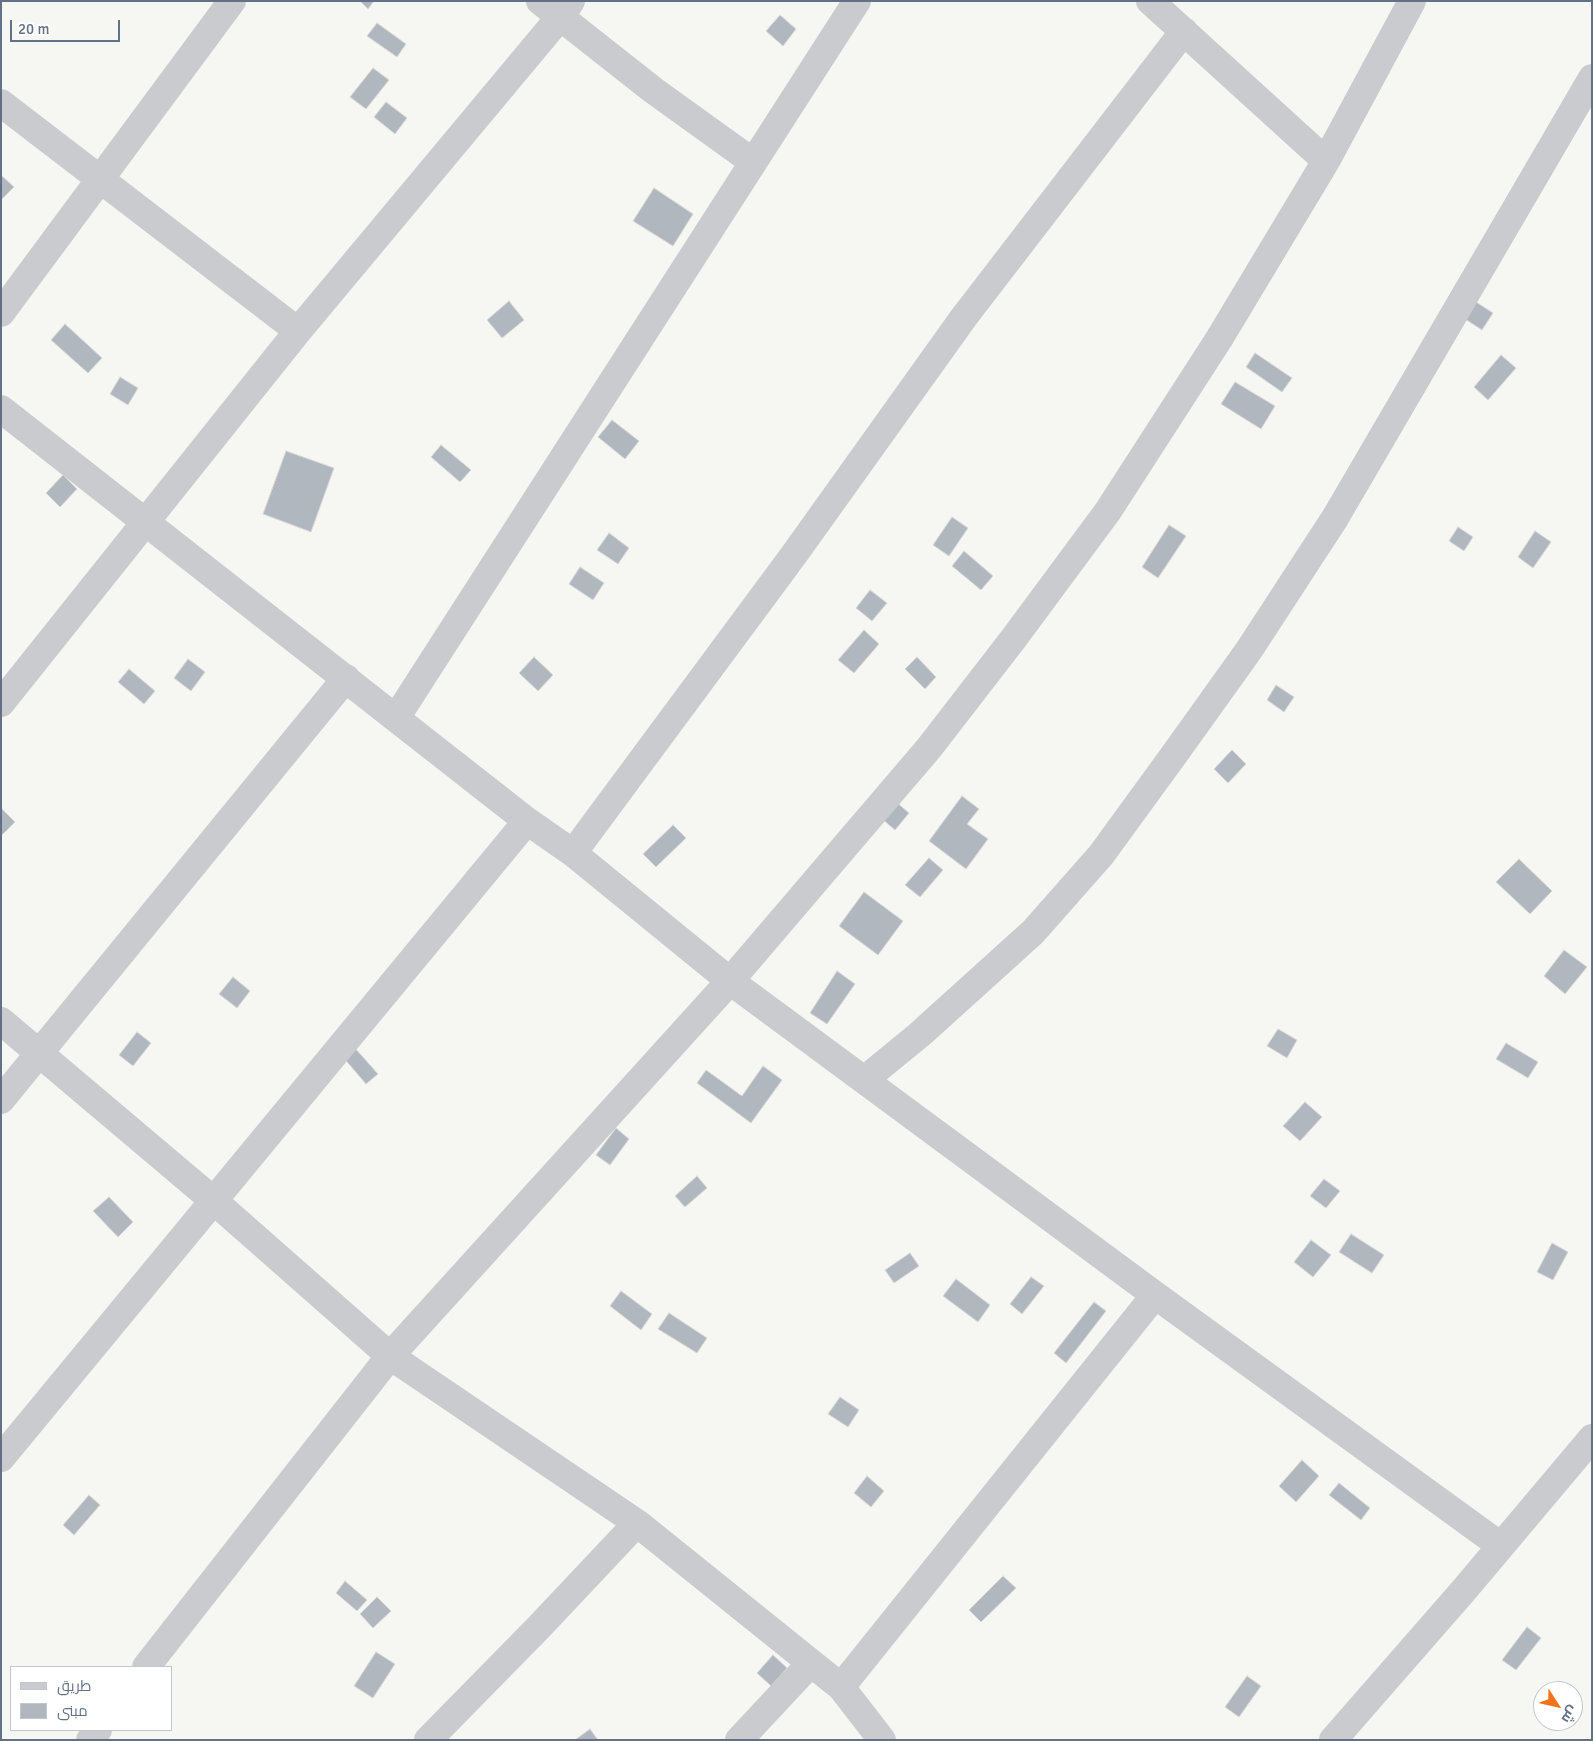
<!DOCTYPE html>
<meta charset="utf-8">
<style>
body{margin:0}
#map{position:relative;width:1593px;height:1741px;overflow:hidden;background:#f6f7f3;font-family:Signika,Cairo,sans-serif}
canvas{display:block}
.frame{position:absolute;inset:0;border:2px solid #637187;pointer-events:none}
.legend{position:absolute;left:10px;top:1666px;width:162px;height:65px;box-sizing:border-box;background:#fff;border:1px solid #c1c6cf;margin:0;padding:6px 9px;list-style:none;font-size:15px;color:#637187}
.legend li{display:flex;align-items:center;gap:10px;height:25px}
.legend b{width:25px;border:1px solid #c1c6cf}
.north{position:absolute;left:1533px;top:1681px;width:50px;height:50px;box-sizing:border-box;background:#fff;border:1px solid #c1c6cf;border-radius:50%;rotate:125deg;font-size:14px;font-weight:700;line-height:20px;text-align:center;color:#637187}
.north::after{content:'';display:block;margin:auto;width:18px;height:22px;background:#f1741a;clip-path:polygon(50% 0,100% 100%,50% 72%,0 100%)}
.scale{position:absolute;left:10px;top:20px;width:110px;height:22px;box-sizing:border-box;border:2px solid #637187;border-top:0;padding-left:6px;font-size:15px;line-height:18px;white-space:nowrap;color:#637187;-webkit-text-stroke:4px #fff;paint-order:stroke}
</style>
<div id="map">
<canvas width="1593" height="1741"></canvas>
<div class="frame"></div>
<ul class="legend">
<li><b style="height:6px;background:#c9cbcf"></b>طريق</li>
<li><b style="height:14px;background:#b1b7be"></b>مبنى</li>
</ul>
<div class="north">ش</div>
<div class="scale">20 m</div>
</div>
<script>
const c = document.querySelector('canvas').getContext('2d');
c.lineJoin = 'round';
function fill(path, color) { c.fillStyle = color; c.fill(path, 'evenodd'); }
const toPath = rows => new Path2D(rows.map(r => 'M' + r).join(''));
function trace(path, color, width, dash) { c.strokeStyle = color; c.lineWidth = width; c.lineCap = dash ? 'butt' : 'round'; c.setLineDash(dash || []); c.stroke(path); }
const building = toPath([
 [360,1,374,1,368,9,360,1],
 [780,15,796,29,783,46,766,31,780,15],
 [377,23,406,44,397,57,367,36,377,23],
 [373,68,389,80,366,109,350,97,373,68],
 [386,102,407,118,395,134,374,117,386,102],
 [1,175,14,187,2,199,1,199,1,175],
 [654,188,693,214,673,246,633,221,654,188],
 [509,301,524,320,502,338,487,320,509,301],
 [1476,302,1493,313,1482,330,1465,319,1476,302],
 [65,324,102,358,88,373,51,340,65,324],
 [1255,353,1292,378,1282,392,1246,367,1255,353],
 [1501,355,1516,368,1488,400,1474,387,1501,355],
 [120,377,138,388,128,405,110,394,120,377],
 [1235,382,1275,406,1261,429,1221,404,1235,382],
 [612,420,639,441,625,459,598,437,612,420],
 [441,445,471,470,460,482,431,457,441,445],
 [286,451,334,468,311,532,263,514,286,451],
 [63,475,77,489,60,507,46,493,63,475],
 [952,517,968,528,949,556,933,545,952,517],
 [1169,525,1186,536,1158,578,1142,567,1169,525],
 [1458,527,1473,537,1464,551,1449,541,1458,527],
 [1535,531,1551,542,1533,568,1518,557,1535,531],
 [609,533,629,548,618,564,597,550,609,533],
 [964,551,993,576,981,590,952,566,964,551],
 [580,567,604,583,593,600,569,584,580,567],
 [870,590,887,603,872,621,856,608,870,590],
 [864,630,879,644,854,673,838,660,864,630],
 [534,657,553,675,538,691,519,673,534,657],
 [917,657,936,677,925,689,905,669,917,657],
 [188,659,205,672,191,691,174,678,188,659],
 [129,669,155,691,144,704,118,682,129,669],
 [1276,685,1294,697,1284,712,1267,700,1276,685],
 [1232,750,1246,764,1228,783,1214,769,1232,750],
 [962,796,979,809,967,824,988,839,966,869,929,841,962,796],
 [895,801,909,813,895,830,881,818,895,801],
 [2,809,15,822,1,836,1,810,2,809],
 [673,825,686,838,656,867,643,854,673,825],
 [929,858,943,870,920,897,905,885,929,858],
 [1519,859,1552,891,1530,914,1496,882,1519,859],
 [864,892,903,921,878,955,839,926,864,892],
 [1564,950,1587,967,1565,994,1544,976,1564,950],
 [837,971,855,984,827,1024,810,1013,837,971],
 [233,977,250,991,237,1008,219,994,233,977],
 [1278,1029,1297,1040,1287,1058,1267,1046,1278,1029],
 [137,1032,151,1043,133,1066,119,1055,137,1032],
 [1506,1043,1538,1062,1528,1078,1496,1059,1506,1043],
 [354,1047,378,1074,366,1084,343,1057,354,1047],
 [763,1066,782,1080,751,1123,697,1083,706,1070,742,1096,763,1066],
 [1305,1102,1322,1117,1300,1141,1283,1126,1305,1102],
 [616,1128,629,1139,610,1165,596,1155,616,1128],
 [697,1176,707,1188,685,1207,675,1196,697,1176],
 [1324,1179,1340,1191,1326,1208,1310,1196,1324,1179],
 [109,1197,133,1222,118,1237,93,1211,109,1197],
 [1351,1234,1384,1255,1372,1273,1339,1252,1351,1234],
 [1311,1240,1331,1255,1313,1277,1294,1262,1311,1240],
 [1552,1243,1568,1252,1553,1280,1537,1272,1552,1243],
 [910,1253,919,1266,894,1283,885,1270,910,1253],
 [1031,1277,1044,1286,1022,1314,1010,1304,1031,1277],
 [956,1279,990,1305,978,1322,943,1296,956,1279],
 [621,1291,652,1314,641,1330,610,1306,621,1291],
 [1094,1302,1106,1311,1066,1363,1054,1353,1094,1302],
 [669,1313,707,1338,697,1353,658,1329,669,1313],
 [840,1397,859,1410,848,1427,828,1414,840,1397],
 [1302,1460,1319,1476,1296,1502,1279,1486,1302,1460],
 [867,1476,884,1491,871,1507,854,1493,867,1476],
 [1339,1483,1370,1508,1361,1520,1329,1495,1339,1483],
 [89,1495,100,1505,74,1535,63,1525,89,1495],
 [1003,1576,1016,1588,981,1622,969,1610,1003,1576],
 [345,1581,367,1600,357,1611,336,1593,345,1581],
 [377,1597,391,1611,373,1628,360,1614,377,1597],
 [1527,1627,1541,1638,1516,1670,1502,1660,1527,1627],
 [376,1652,395,1664,373,1698,354,1686,376,1652],
 [773,1655,787,1668,771,1686,757,1673,773,1655],
 [1247,1676,1261,1686,1239,1717,1225,1707,1247,1676],
 [590,1729,598,1740,575,1740,590,1729]
]);
fill(building, '#b1b7be');
trace(building, '#d8d8d6', 1);
trace(toPath([
 [540,1,653,90,753,162],
 [1150,1,1326,161],
 [1,103,298,331],
 [1,313,232,1],
 [1,409,527,821,573,853,730,981,1155,1295,1501,1546],
 [1,703,298,331,560,17,571,1],
 [396,718,857,1],
 [573,853,793,556,964,317,1184,31],
 [1,1021,214,1201,390,1356,637,1523,841,1687,882,1740],
 [864,1080,919,1035,1033,932,1101,855,1176,752,1249,650,1335,518,1592,78],
 [1,1100,346,678],
 [1,1458,527,821],
 [146,1667,390,1356,730,981,929,748,1014,638,1108,511,1219,339,1326,161,1412,1],
 [841,1687,1155,1295],
 [90,1740,98,1730],
 [428,1740,539,1627,637,1523],
 [739,1740,811,1663],
 [1333,1740,1464,1590,1592,1438]
]), '#c9cbcf', 28);
</script>
